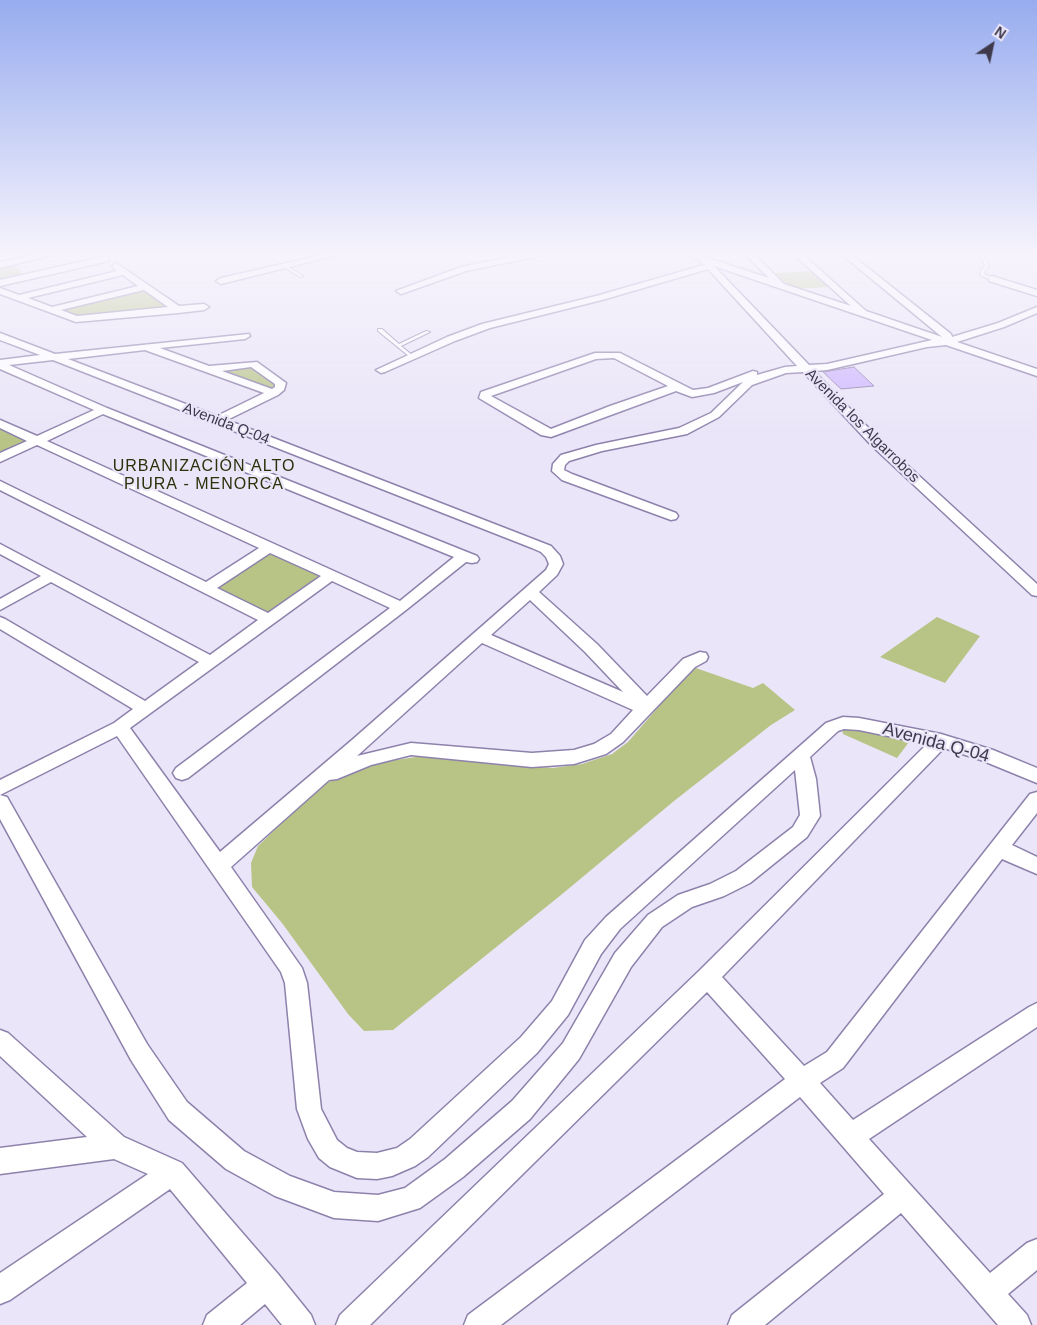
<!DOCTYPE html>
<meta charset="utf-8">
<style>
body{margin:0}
#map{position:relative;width:1037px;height:1325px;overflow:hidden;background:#eae5f8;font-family:Helvetica,sans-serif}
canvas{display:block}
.north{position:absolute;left:967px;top:20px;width:50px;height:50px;-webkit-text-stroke:4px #eae5f8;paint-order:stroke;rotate:34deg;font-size:14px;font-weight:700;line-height:20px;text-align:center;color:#3f394c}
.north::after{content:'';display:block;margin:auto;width:18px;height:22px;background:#3f394c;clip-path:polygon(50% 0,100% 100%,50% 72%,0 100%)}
</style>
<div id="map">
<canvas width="1037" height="1325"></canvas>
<div class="north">N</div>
</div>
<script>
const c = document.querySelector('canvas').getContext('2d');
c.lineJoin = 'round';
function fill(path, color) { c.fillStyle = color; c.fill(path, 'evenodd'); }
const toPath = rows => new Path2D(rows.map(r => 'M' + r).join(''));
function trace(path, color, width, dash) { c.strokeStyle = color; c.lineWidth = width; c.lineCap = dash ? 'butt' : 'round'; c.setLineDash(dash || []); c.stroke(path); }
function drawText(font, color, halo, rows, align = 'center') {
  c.font = font + ' Helvetica,sans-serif'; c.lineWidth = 4.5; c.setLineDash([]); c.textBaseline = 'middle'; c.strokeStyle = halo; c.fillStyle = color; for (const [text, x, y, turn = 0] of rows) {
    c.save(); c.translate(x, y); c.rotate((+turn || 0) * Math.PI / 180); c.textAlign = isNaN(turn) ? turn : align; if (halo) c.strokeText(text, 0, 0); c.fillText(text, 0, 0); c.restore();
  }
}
fill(toPath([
 [12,264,26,276,0,282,0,266],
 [811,271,829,287,792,289,775,273],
 [144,289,169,307,82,318,60,311],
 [250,366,278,383,273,387,268,388,223,373,225,370],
 [0,427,29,441,0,455],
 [270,553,276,553,323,575,269,613,218,589,219,585],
 [937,617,980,636,945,683,880,657],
 [693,667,753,688,763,683,795,710,771,725,674,801,561,895,393,1030,364,1031,348,1014,282,923,252,887,251,863,258,846,320,786,369,764,423,756,553,768,582,764,612,754,628,742],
 [842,728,912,738,897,758,843,734]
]), '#b7c486');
const building = toPath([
 [854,367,874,386,841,389,823,372,854,367]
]);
fill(building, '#cdb7fe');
trace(building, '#9184af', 1);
const lane = toPath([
 [976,252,980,252,987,261,989,266,985,270,984,274,993,278,993,280,991,280,980,275,981,270,985,266,983,261,976,252],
 [282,264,284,264,303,276,300,277,282,266,282,264],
 [378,329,382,329,399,344,426,331,430,332,401,346,412,355,412,356,410,357,378,331,378,329]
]);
const street = toPath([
 [50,252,65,252,0,268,0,262,50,252],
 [335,252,349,252,221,284,216,281,221,278,335,252],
 [533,252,548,252,544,255,466,271,404,293,401,294,396,291,461,267,533,252],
 [679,252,700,252,705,257,769,278,743,252,752,252,784,284,851,306,791,252,800,252,866,311,942,337,839,252,848,252,951,334,952,337,998,323,1037,307,1037,313,1004,327,957,342,1037,369,1037,376,946,345,927,347,827,370,814,371,880,440,1037,584,1037,596,1032,595,872,446,803,372,786,373,752,385,719,417,687,434,602,451,569,461,565,465,564,470,572,474,676,513,678,516,676,519,671,520,562,480,552,471,553,464,561,455,596,445,679,428,711,413,743,382,714,393,692,397,676,391,551,437,541,435,479,398,481,392,595,353,620,353,693,390,708,388,753,371,757,372,757,375,785,367,797,366,708,269,602,300,490,328,455,341,385,372,381,373,376,370,447,337,482,324,596,296,704,265,699,260,679,252],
 [714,266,932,340,827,364,809,365,714,266],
 [614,358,668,386,610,406,551,429,491,396,596,359,614,358],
 [106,256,109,257,109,261,0,286,0,280,106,256],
 [116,263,179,306,204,304,209,307,204,310,178,313,76,322,0,294,0,288,19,295,117,271,112,266,116,263],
 [123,275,138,286,52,307,28,298,123,275],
 [144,290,168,307,77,316,61,310,144,290],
 [992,276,1037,290,1037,296,989,281,989,277,992,276],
 [0,333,55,354,249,334,250,336,245,339,160,348,209,366,257,362,286,383,284,390,278,395,227,420,551,546,560,556,563,564,557,575,539,592,597,644,647,696,683,659,700,652,706,653,708,657,706,661,695,667,623,742,606,754,574,764,532,767,411,755,371,765,337,779,329,780,231,867,302,968,307,983,321,1109,337,1140,347,1148,357,1152,377,1153,397,1148,410,1139,521,1037,552,1001,585,940,606,917,826,723,843,717,859,718,941,734,993,750,1037,768,1037,783,981,760,944,748,722,977,804,1066,827,1052,1030,794,1037,792,1037,813,1012,845,1037,857,1037,874,1002,859,843,1068,820,1083,853,1120,1029,1007,1037,1003,1037,1027,869,1139,990,1273,1027,1243,1037,1239,1037,1270,1008,1294,1027,1315,1031,1325,998,1325,901,1213,765,1325,728,1325,732,1315,884,1194,800,1097,501,1325,464,1325,468,1315,785,1079,707,992,370,1325,336,1325,340,1315,700,970,927,744,859,730,844,729,838,731,810,757,816,779,820,816,807,837,750,883,724,896,692,907,662,927,631,967,579,1059,530,1119,463,1177,420,1208,378,1221,334,1218,275,1196,226,1169,169,1120,131,1060,0,819,0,780,114,723,133,709,0,629,0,617,5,619,145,701,199,662,51,582,0,610,0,599,41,576,0,554,0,544,210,655,258,620,0,490,0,481,206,582,259,548,37,445,0,462,0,453,27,441,0,428,0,420,37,436,94,410,0,369,0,360,40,355,0,340,0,333],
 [145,350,264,393,217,416,68,359,145,350],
 [53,360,532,548,541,552,546,557,549,564,546,570,352,740,220,852,130,728,332,581,390,608,176,768,173,773,176,778,182,780,188,778,406,610,466,562,472,563,477,562,479,559,477,556,107,408,9,365,53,360],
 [251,367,275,384,275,387,272,389,222,371,251,367],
 [103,414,454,557,400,601,47,441,103,414],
 [270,553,321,576,268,613,217,588,270,553],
 [530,600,585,652,623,692,491,635,530,600],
 [482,643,633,710,611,734,594,744,574,750,532,753,411,743,357,756,482,643],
 [117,736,281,972,285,983,297,1109,308,1139,319,1158,330,1167,357,1178,377,1179,392,1176,415,1166,428,1157,537,1053,568,1015,601,954,620,929,795,770,800,815,793,827,736,871,710,884,678,895,648,915,615,953,563,1043,512,1101,445,1159,405,1188,378,1195,334,1192,290,1176,244,1151,187,1102,147,1044,7,797,0,795,117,736],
 [0,1030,8,1033,124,1137,182,1163,278,1274,311,1315,315,1325,282,1325,265,1304,240,1325,203,1325,207,1315,247,1283,170,1189,10,1300,0,1304,0,1273,148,1174,114,1159,0,1174,0,1148,87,1137,0,1056,0,1030]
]);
trace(lane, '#8e82ac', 2);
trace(street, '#8e82ac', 3);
fill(lane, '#fff');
fill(street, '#fff');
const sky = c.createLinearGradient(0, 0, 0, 437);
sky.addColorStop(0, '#97acef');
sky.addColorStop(0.58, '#f6f3fc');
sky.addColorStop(1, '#f6f3fc00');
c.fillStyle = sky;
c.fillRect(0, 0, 1037, 437);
drawText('15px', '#3f394c', '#eae5f8', [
 ["Avenida Q-04",226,424,21],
 ["Avenida los Algarrobos",862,426,45]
]);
c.letterSpacing = '1px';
drawText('16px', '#2b3109', '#eae5f8', [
 ["URBANIZACIÓN ALTO",204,467],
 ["PIURA - MENORCA",204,485]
]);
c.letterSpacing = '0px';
drawText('18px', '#3f394c', '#eae5f8', [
 ["Avenida Q-04",936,743,15]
]);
</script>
